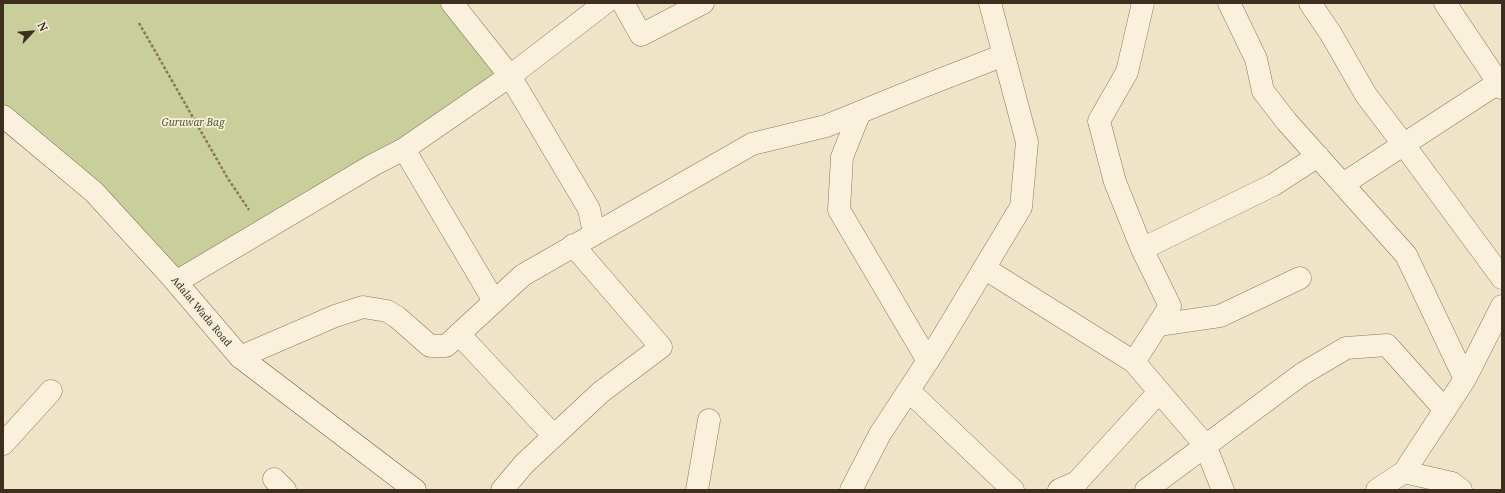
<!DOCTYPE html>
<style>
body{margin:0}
#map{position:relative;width:1505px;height:493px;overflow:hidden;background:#f0e4c8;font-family:"Noto Serif",serif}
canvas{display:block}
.frame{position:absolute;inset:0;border:4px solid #3d2e20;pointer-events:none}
.north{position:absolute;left:12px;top:12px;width:40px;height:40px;-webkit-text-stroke:3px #f7eed8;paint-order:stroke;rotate:64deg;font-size:11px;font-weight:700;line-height:16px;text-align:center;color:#3d2e20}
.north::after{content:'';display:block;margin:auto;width:14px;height:18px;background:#3d2e20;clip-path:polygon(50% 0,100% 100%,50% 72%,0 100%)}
</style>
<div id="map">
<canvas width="1505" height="493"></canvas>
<div class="frame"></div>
<div class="north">N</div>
</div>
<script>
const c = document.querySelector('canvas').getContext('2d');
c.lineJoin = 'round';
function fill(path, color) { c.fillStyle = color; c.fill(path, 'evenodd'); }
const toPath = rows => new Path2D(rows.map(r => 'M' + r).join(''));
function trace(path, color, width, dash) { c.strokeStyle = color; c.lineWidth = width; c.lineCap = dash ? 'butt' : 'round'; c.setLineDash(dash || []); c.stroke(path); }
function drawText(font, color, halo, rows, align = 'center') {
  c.font = font + ' "Noto Serif",serif'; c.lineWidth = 3.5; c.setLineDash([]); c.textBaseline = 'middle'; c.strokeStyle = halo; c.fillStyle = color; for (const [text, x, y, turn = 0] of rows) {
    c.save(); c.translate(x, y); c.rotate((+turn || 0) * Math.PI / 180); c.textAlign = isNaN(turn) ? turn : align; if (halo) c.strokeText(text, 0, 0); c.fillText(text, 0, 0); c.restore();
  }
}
fill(toPath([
 [3,3,452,3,505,70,400,140,170,275,3,116]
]), '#c9cf9b');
const street = toPath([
 [452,3,510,76,589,209,594,233],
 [623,3,641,35,703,3],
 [1229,3,1256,59,1263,91,1287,122,1406,255,1465,379],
 [1310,3,1331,34,1366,95,1404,145,1502,278],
 [1445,3,1502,88],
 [860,112,842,157,839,210,928,361],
 [404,149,494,301],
 [1343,184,1498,83],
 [1142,249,1273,185,1318,156],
 [984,268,1134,362,1205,445,1223,490],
 [176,282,373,165,404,149,510,76,605,3],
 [1158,325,1220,316,1300,278],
 [459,334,554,436],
 [240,357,335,316,363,307,387,311,397,317,430,346,446,346,523,275,752,144,826,126,924,86,1004,55],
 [1134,362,1170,306,1142,249,1115,182,1099,121,1127,72,1143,3],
 [909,391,1013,490],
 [3,444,51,391],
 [1404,472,1452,483,1461,490],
 [274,479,285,490],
 [502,490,524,464,601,392,661,347,573,245],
 [697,490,709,420],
 [851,490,880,434,935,350,1021,207,1027,142,990,3],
 [1059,490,1077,482,1159,392],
 [1146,490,1302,374,1346,348,1387,345,1445,410],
 [1377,490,1404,472,1465,379,1502,306]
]);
const secondary = toPath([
 [3,116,94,192,170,275,240,357,415,490]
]);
trace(street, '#8d765c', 23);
trace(secondary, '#6f573f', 23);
trace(toPath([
 [139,23,227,177,249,210]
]), '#8d765c', 2.5, [3, 2]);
trace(street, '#faf1dc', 22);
trace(secondary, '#faf1dc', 22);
drawText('italic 10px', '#4d5a26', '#f7eed8', [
 ["Guruwar Bag",193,123]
]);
drawText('10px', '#3d2e20', '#f7eed8', [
 ["Adalat Wada Road",201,312,50]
]);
</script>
